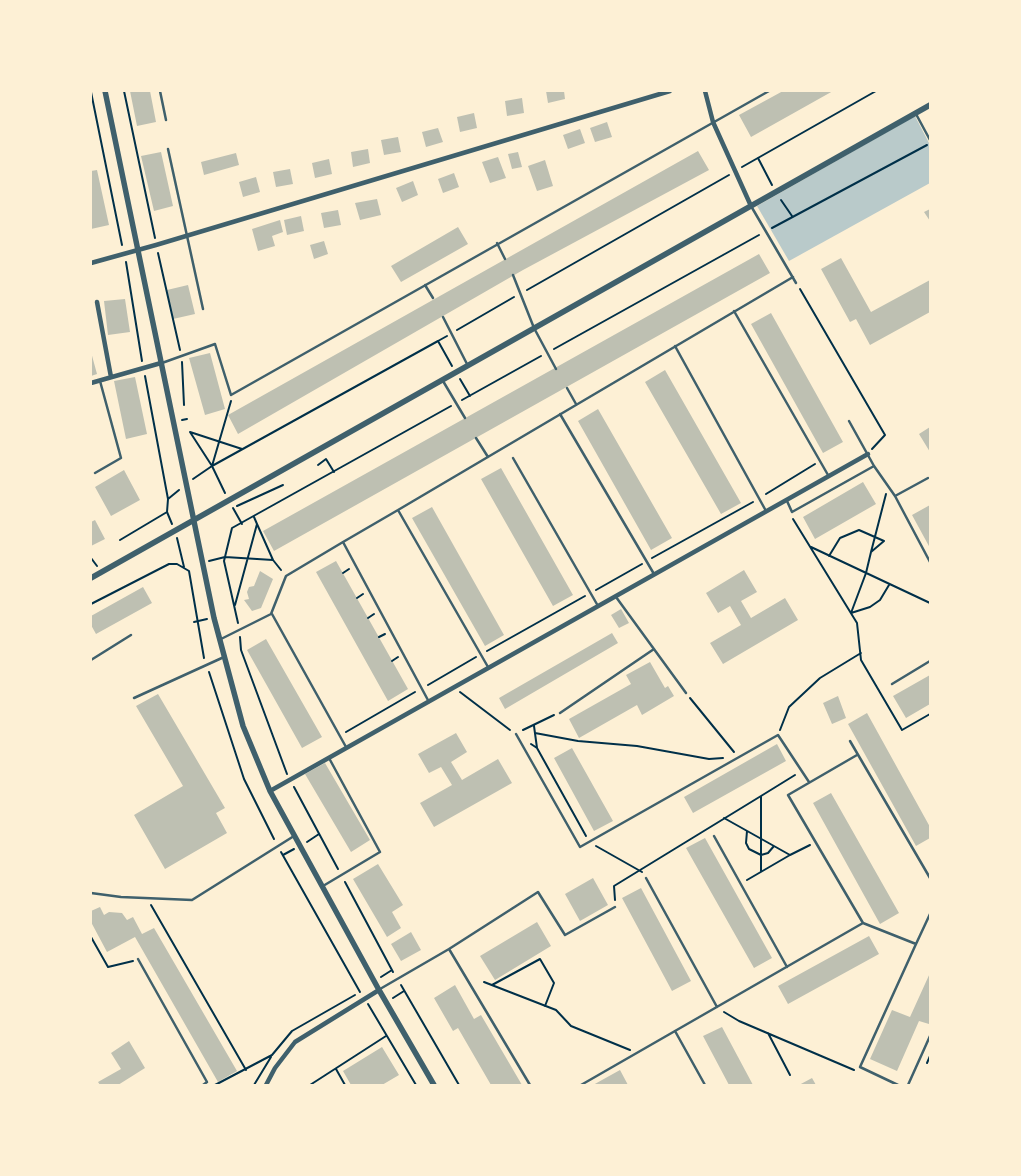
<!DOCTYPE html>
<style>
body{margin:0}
#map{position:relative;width:1021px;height:1176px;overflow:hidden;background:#fdf0d5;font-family:"DejaVu Sans",sans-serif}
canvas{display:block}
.frame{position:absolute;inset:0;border:92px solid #fdf0d5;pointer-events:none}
</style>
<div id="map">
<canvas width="1021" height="1176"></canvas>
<div class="frame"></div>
</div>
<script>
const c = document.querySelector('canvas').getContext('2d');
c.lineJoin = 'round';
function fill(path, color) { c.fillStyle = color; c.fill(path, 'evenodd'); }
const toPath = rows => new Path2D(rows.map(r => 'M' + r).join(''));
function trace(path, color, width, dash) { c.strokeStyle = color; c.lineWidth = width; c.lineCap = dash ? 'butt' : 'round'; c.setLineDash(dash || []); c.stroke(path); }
fill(toPath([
 [915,116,930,145,930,183,789,261,757,206]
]), '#b9caca');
fill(toPath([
 [130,91,150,91,156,122,137,126],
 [546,91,564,91,565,99,548,103],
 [783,91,833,91,751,137,739,115],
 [522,98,524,113,507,116,505,101],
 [474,113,477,128,460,132,457,117],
 [607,122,612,137,595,142,590,128],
 [438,128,443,142,426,147,422,132],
 [580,129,585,143,568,149,563,135],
 [398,137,401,152,384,155,381,140],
 [368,149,370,163,353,167,351,152],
 [698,151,709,170,523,270,238,434,228,415],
 [161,152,173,206,154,211,141,156],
 [518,152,522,167,512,169,508,154],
 [236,153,239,165,204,175,201,162],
 [498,157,506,178,490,183,482,162],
 [329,159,332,174,315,178,312,163],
 [545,160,553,186,537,191,528,166],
 [290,169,293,184,276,187,273,172],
 [97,170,109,225,91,229,91,171],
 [454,173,459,187,443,193,438,179],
 [256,177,260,192,243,197,239,182],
 [413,181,418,195,402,202,396,188],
 [377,199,381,215,360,220,355,203],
 [930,209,930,221,924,212],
 [338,210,341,225,324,228,321,213],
 [301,216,304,231,287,235,284,220],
 [280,220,283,232,272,236,275,246,258,251,252,229],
 [458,227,468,244,401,282,391,266],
 [324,241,328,254,314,259,310,245],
 [759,254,770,273,274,551,263,531],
 [841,258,871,312,930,280,930,312,870,345,856,319,850,322,821,269],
 [188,285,195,314,173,319,167,290],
 [125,299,130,332,108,335,104,301],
 [771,313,843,442,823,453,751,324],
 [91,352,97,374,91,376],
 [210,353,225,409,205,415,189,358],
 [665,370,741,503,721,514,645,382],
 [135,377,147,434,126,439,114,381],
 [598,409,672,538,651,550,578,421],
 [930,427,930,452,919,434],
 [501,468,573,595,553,606,481,479],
 [124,470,140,500,111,516,95,487],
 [863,482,876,504,815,539,803,517],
 [930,505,930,548,912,515],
 [432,507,504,635,485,646,412,518],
 [95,520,105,539,91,546,91,522],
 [336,561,408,689,388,701,316,572],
 [744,570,757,592,741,601,751,618,785,598,798,620,723,664,710,643,741,625,730,606,718,613,706,593],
 [260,571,273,579,261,608,252,611,244,600,249,599,247,592,249,587,254,586],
 [143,587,152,603,96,634,91,625,91,616],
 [621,609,629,623,619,628,611,615],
 [612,633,618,643,505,709,499,698],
 [266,639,322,737,302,748,247,650],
 [650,662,665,688,668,686,674,696,642,715,637,705,579,738,569,719,631,684,626,675],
 [930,675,930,704,906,718,893,696],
 [158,694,225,808,216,813,227,833,165,869,134,815,183,786,136,706],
 [838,696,846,718,832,724,823,703],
 [867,713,930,827,930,838,916,846,848,724],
 [456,733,467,752,451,762,462,780,498,759,512,783,434,827,420,803,452,785,441,767,429,773,418,754],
 [777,744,786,761,693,813,684,797],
 [572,748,613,821,594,831,554,758],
 [325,763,370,840,351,852,305,774],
 [831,793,899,913,880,924,813,803],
 [705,838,772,958,754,968,686,848],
 [378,864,403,905,392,912,401,928,387,937,353,879],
 [593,878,608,905,580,921,565,894],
 [641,888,691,981,672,991,622,898],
 [100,907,104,915,109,912,122,913,127,920,133,917,142,934,154,928,237,1071,218,1082,135,937,107,952,91,922,91,911],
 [537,922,551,946,495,980,480,956],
 [411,932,421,950,401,961,391,944],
 [869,936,879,954,788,1004,778,986],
 [930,973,930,1022,929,1024,919,1021,897,1071,870,1059,892,1010,910,1017],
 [455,985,474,1019,481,1015,522,1085,491,1085,458,1028,453,1031,434,998],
 [722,1027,753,1085,729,1085,703,1036],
 [129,1041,145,1068,118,1085,100,1085,98,1082,121,1069,111,1053],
 [382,1047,399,1075,382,1085,351,1085,343,1071],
 [620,1070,628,1085,593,1085],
 [812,1078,816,1085,799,1085]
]), '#bec0b2');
trace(toPath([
 [124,91,155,238],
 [91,92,122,245],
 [758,158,772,185],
 [742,167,876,91],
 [781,200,792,216],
 [772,228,927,145],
 [158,253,180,350],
 [126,262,142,361],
 [800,289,885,435,872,449],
 [527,290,729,175],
 [457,330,514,297],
 [438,341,447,336],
 [554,349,759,235],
 [182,362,184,405],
 [145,376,168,499],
 [460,379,470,396],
 [462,400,541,356],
 [182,420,187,419],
 [190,432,212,466,225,493],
 [190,432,242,449],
 [318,465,326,459,334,472],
 [212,466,231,401],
 [193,479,212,466,438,341,452,366],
 [766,494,815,464],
 [237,506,283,485],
 [233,508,242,524],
 [793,519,857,623,861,660,902,730,930,714],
 [172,524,167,512,168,499,179,490],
 [257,524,273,560],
 [177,538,184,567],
 [120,540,167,512],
 [811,547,930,603],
 [871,552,886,494],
 [829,556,840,538,859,530,884,541,871,552,866,573,851,613],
 [91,558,97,566],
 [652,558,753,502],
 [209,561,225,557,273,560,281,570],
 [343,573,349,569],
 [596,590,642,564],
 [357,598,363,594],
 [91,604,169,564,177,564,189,571,204,658],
 [235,605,257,524,254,517],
 [851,613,870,607,880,600,889,585],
 [368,618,374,614],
 [194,622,207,619],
 [238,623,224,561,232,528,451,406],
 [240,637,241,650,287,774],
 [379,637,385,634],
 [487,651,585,596],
 [392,661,398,657],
 [209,672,244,779,274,839],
 [428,685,476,657],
 [460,692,510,730],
 [690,698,734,752],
 [534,726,537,748],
 [523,730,554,715],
 [780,730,789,707,820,678,861,653],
 [346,732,415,692],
 [535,733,578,741,637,746,709,759,723,758],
 [531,744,537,748,586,836],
 [294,787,338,869],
 [724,818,790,855,810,845],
 [747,831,746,843,749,849,761,855,768,853,774,846],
 [307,842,319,834],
 [596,846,642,872],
 [281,852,360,992],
 [283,855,294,849],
 [761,871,761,796,795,775],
 [747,880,790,855],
 [345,882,393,972],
 [615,900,614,886,761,796],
 [151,905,246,1070],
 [91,937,108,967,133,961],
 [381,977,392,970],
 [484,982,556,1010,571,1026,630,1050],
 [401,985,459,1085],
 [492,985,540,959,554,983,545,1006],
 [393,998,404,991],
 [368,1004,416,1085],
 [724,1012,739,1021,854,1070],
 [768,1033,790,1075],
 [927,1063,930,1056],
 [336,1069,345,1085],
 [215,1085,272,1055,292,1031,355,995],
 [254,1085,271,1057],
 [310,1085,386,1036]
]), '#003049', 2);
trace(toPath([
 [160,91,166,120],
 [916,114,930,140],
 [168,149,203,309],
 [751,206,796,283],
 [497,243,505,259],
 [513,275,534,328,556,369],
 [425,285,433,298],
 [734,311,828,475],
 [443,317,467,364],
 [675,346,766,511],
 [162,363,215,344,231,395,769,91],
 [443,381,465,418],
 [567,388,576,404],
 [560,414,654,574],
 [476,438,488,457],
 [513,458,598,606],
 [874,466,895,496,930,562],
 [95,473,121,458,100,381],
 [895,496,928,478],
 [787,501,792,512,874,466,849,421],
 [398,510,793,277],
 [343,542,398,510,488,667],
 [616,597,686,693],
 [272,614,346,747],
 [219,640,271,614,286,576,343,542,429,702],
 [91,660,131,635],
 [892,684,930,661],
 [134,698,224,657],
 [560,713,654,649],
 [516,734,580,847,778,735,809,782],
 [850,741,930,878],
 [857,755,788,795,863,923],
 [714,836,787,967],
 [646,878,717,1007],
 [323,886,380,852,329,758],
 [91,893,121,897,192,900,294,836],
 [916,944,930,914],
 [449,949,538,892,565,935,615,907],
 [138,959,207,1082,203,1085],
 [380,989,449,949,530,1085],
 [675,1031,705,1085],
 [581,1085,863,923,916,944,860,1067,898,1085],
 [908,1085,930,1036]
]), '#3f606c', 2.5);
trace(toPath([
 [705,91,713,122,751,206],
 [91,263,156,245,670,91],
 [97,302,111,377],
 [91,383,161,363],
 [270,791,868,454],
 [266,1085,275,1068,295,1042,379,990]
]), '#3f606c', 4.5);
trace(toPath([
 [105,91,214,618,243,726,270,791,379,990,434,1085],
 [91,578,930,105]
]), '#3f606c', 5.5);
</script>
